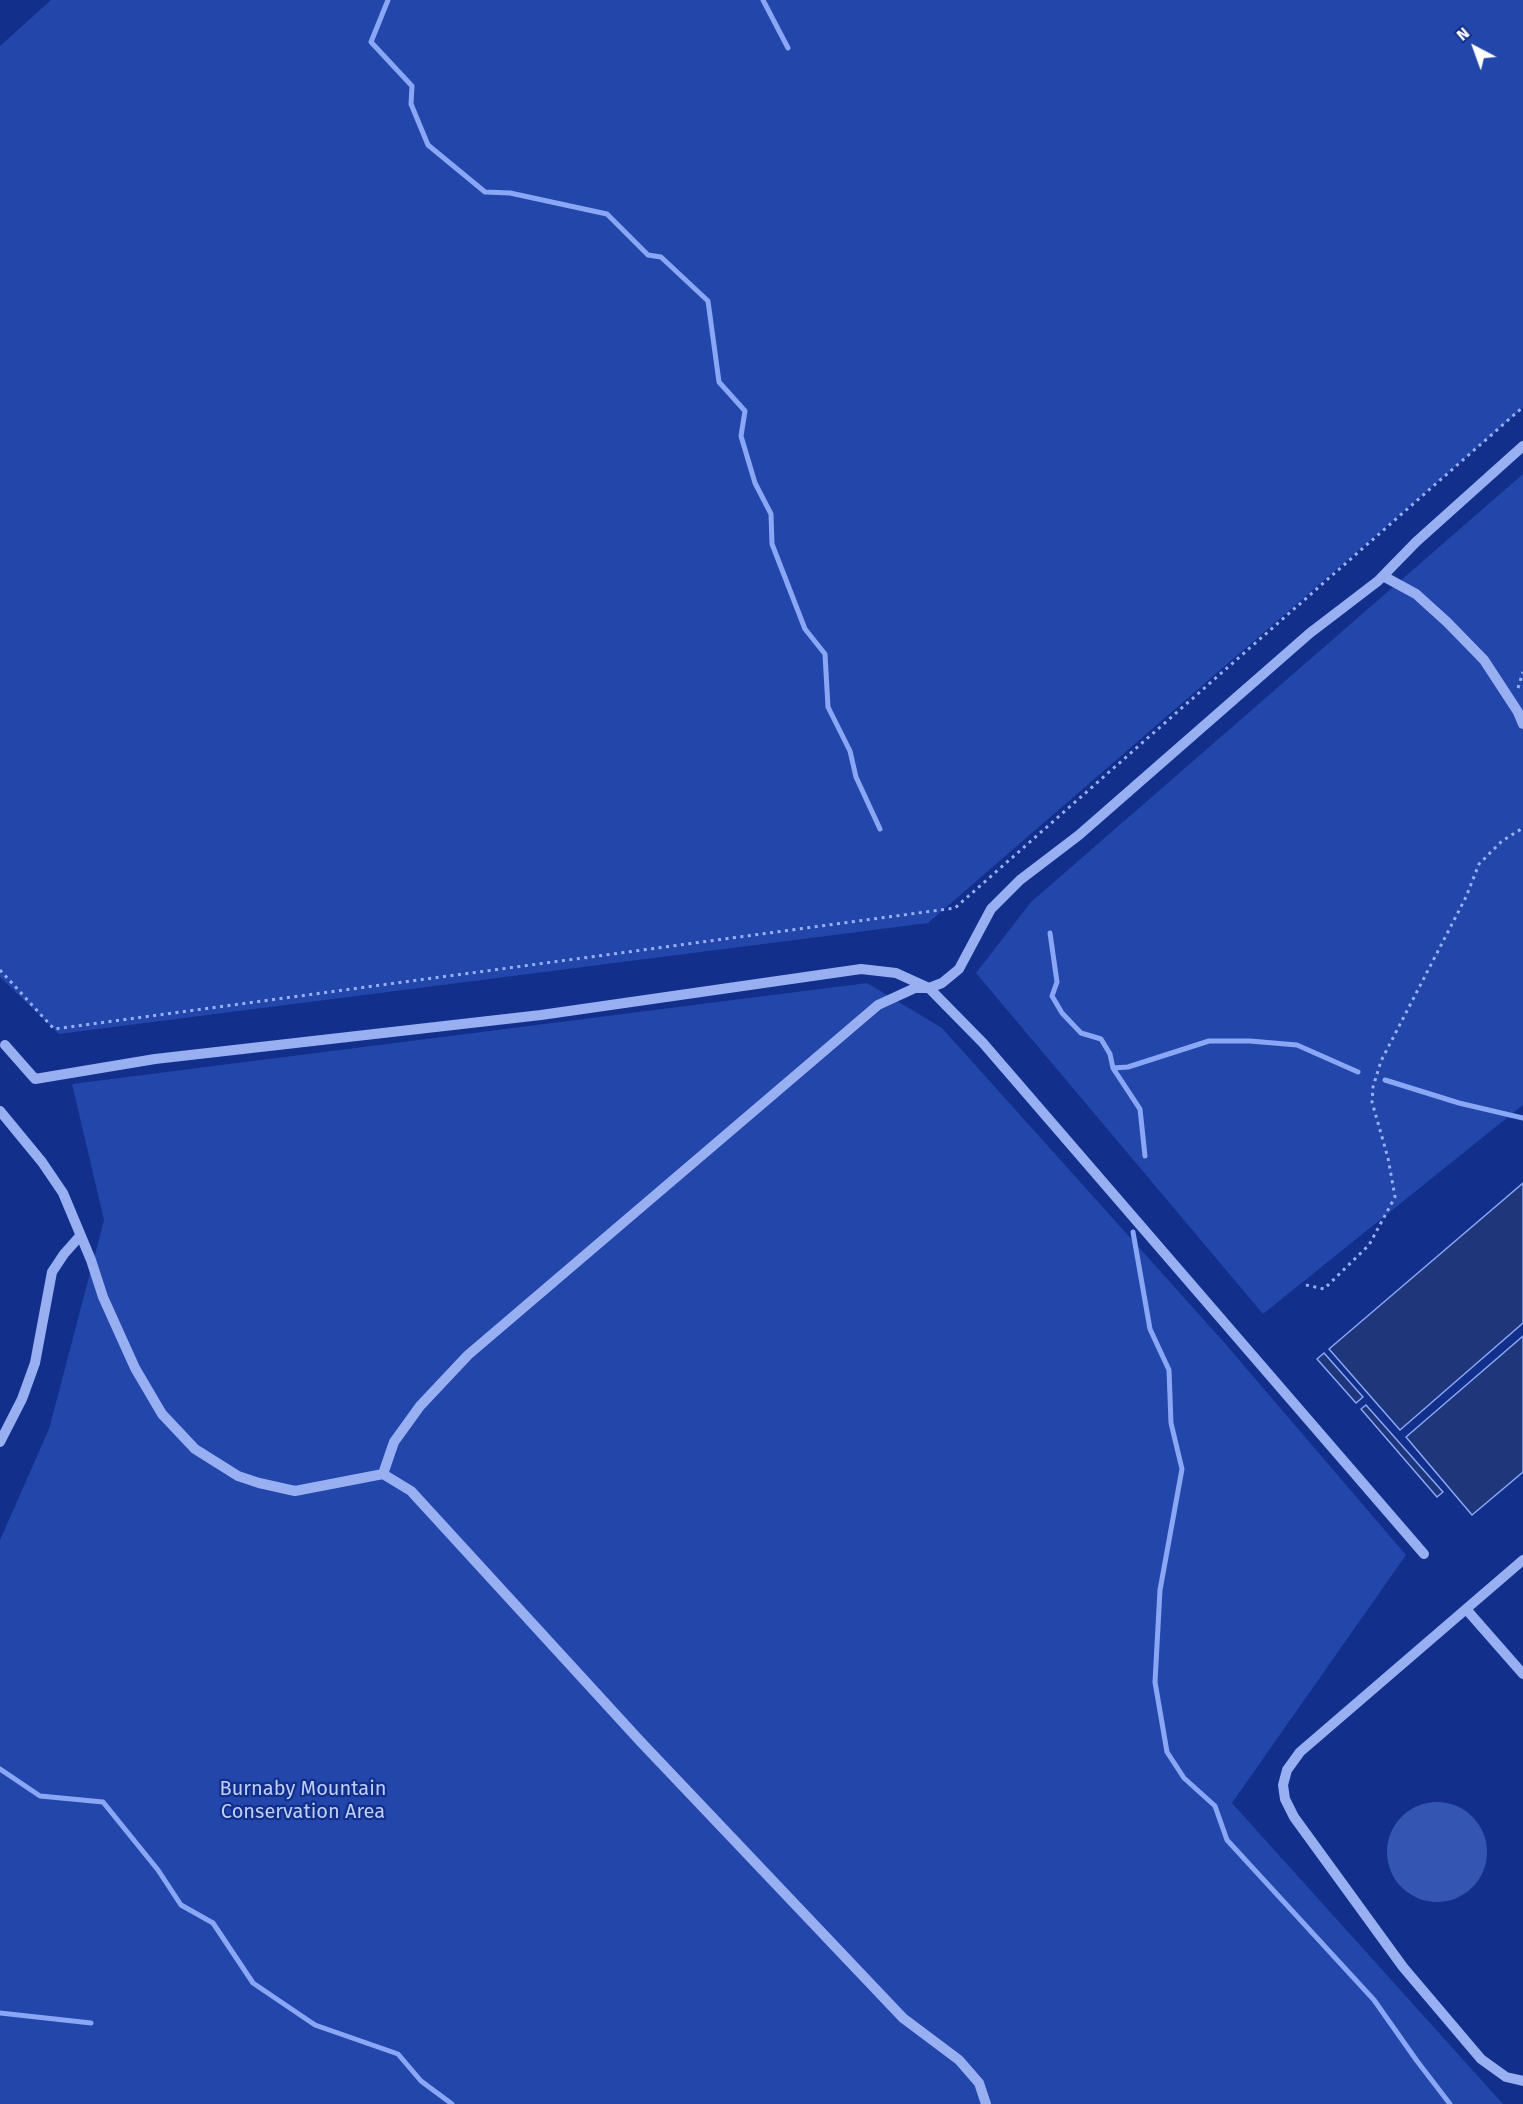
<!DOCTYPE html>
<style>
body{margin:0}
#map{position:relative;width:1523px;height:2104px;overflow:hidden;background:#112f8b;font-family:"Fira Sans",sans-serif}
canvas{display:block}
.north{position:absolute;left:1445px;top:18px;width:60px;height:60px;-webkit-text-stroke:4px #112f8b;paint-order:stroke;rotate:319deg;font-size:16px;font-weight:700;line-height:24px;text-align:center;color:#fff}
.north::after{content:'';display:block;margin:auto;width:21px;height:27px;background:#fff;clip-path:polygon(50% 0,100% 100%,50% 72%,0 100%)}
</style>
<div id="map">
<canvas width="1523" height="2104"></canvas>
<div class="north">N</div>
</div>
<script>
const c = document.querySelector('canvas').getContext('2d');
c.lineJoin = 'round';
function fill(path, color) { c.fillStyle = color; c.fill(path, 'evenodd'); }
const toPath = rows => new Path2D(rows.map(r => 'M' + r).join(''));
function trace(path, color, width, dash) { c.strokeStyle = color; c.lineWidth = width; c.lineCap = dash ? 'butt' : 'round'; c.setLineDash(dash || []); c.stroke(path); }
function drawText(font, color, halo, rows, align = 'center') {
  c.font = font + ' "Fira Sans",sans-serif'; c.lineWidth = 4.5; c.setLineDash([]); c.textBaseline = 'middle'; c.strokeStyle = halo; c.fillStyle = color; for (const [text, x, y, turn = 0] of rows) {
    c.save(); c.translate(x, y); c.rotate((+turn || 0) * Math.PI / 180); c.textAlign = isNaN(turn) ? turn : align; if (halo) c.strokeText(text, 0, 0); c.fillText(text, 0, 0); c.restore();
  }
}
fill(toPath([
 [51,0,1523,0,1523,408,928,923,59,1034,0,977,0,46],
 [1523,474,1523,1105,1263,1314,976,973,1031,902],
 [867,983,942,1028,1222,1340,1406,1555,1232,1803,1503,2104,0,2104,0,1540,49,1429,104,1220,72,1084]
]), '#2346ab');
const water = toPath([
 [1523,1183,1523,1323,1400,1430,1329,1349,1523,1183],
 [1523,1336,1523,1472,1472,1515,1406,1437,1523,1336],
 [1324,1353,1363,1397,1356,1403,1317,1359,1324,1353],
 [1366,1405,1443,1492,1437,1497,1361,1409,1366,1405]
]);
fill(water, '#20367b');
trace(water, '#8aa7f5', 1.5);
trace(toPath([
 [388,0,371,42,412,86,411,104,428,145,485,192,510,193,607,214,648,255,661,257,708,301,719,382,745,411,741,436,755,483,771,514,772,544,805,629,825,654,828,707,850,751,856,777,880,829],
 [763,0,788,48],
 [1050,933,1057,982,1052,996,1062,1013,1081,1033,1101,1039,1110,1054,1113,1068,1140,1109,1145,1156],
 [1113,1068,1128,1067,1209,1041,1250,1041,1297,1045,1358,1072],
 [1385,1080,1459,1103,1523,1118],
 [1133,1232,1150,1329,1169,1370,1171,1423,1182,1469,1160,1590,1155,1682,1167,1752,1184,1778,1215,1806,1227,1840,1374,2000,1417,2061,1450,2104],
 [0,1769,40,1796,103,1802,158,1870,181,1905,213,1923,253,1983,315,2025,398,2054,421,2081,452,2104],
 [0,2013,91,2023]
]), '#8aa7f5', 5);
fill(toPath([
 '1387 1852a50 50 0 1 1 100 0a50 50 0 1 1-100 0Z'
]), '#3555b3');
trace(toPath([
 [1518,688,1523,672],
 [0,970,54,1029,955,908,1523,407],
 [1306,1285,1324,1289,1369,1245,1395,1197,1388,1158,1372,1102,1373,1087,1381,1061,1466,897,1479,864,1502,841,1523,828]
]), '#98aff1', 3, [3, 4.5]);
trace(toPath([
 [1383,576,1416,594,1447,622,1484,660,1518,712,1523,724],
 [5,1045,35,1079,155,1059,541,1015,861,969,896,973,929,988,983,1043,1424,1554],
 [0,1111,42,1162,63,1193,91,1260,103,1297,135,1368,162,1414,195,1449,238,1476,259,1483,295,1491,383,1474,411,1491,640,1741,903,2018,959,2060,979,2083,986,2104],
 [0,1442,22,1399,35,1363,52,1272,64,1254,80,1236],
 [383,1474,394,1442,420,1406,468,1355,878,1005,915,988,929,988,942,983,959,969,991,909,1020,880,1079,835,1310,633,1378,581,1416,542,1523,446],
 [1523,1560,1300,1752,1287,1770,1283,1785,1285,1799,1294,1817,1403,1967,1481,2059,1506,2077,1523,2081],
 [1466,1609,1523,1674]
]), '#98aff1', 10);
drawText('20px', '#bfcffc', '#112f8b', [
 ["Burnaby Mountain",303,1789],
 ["Conservation Area",303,1812]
]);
</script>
